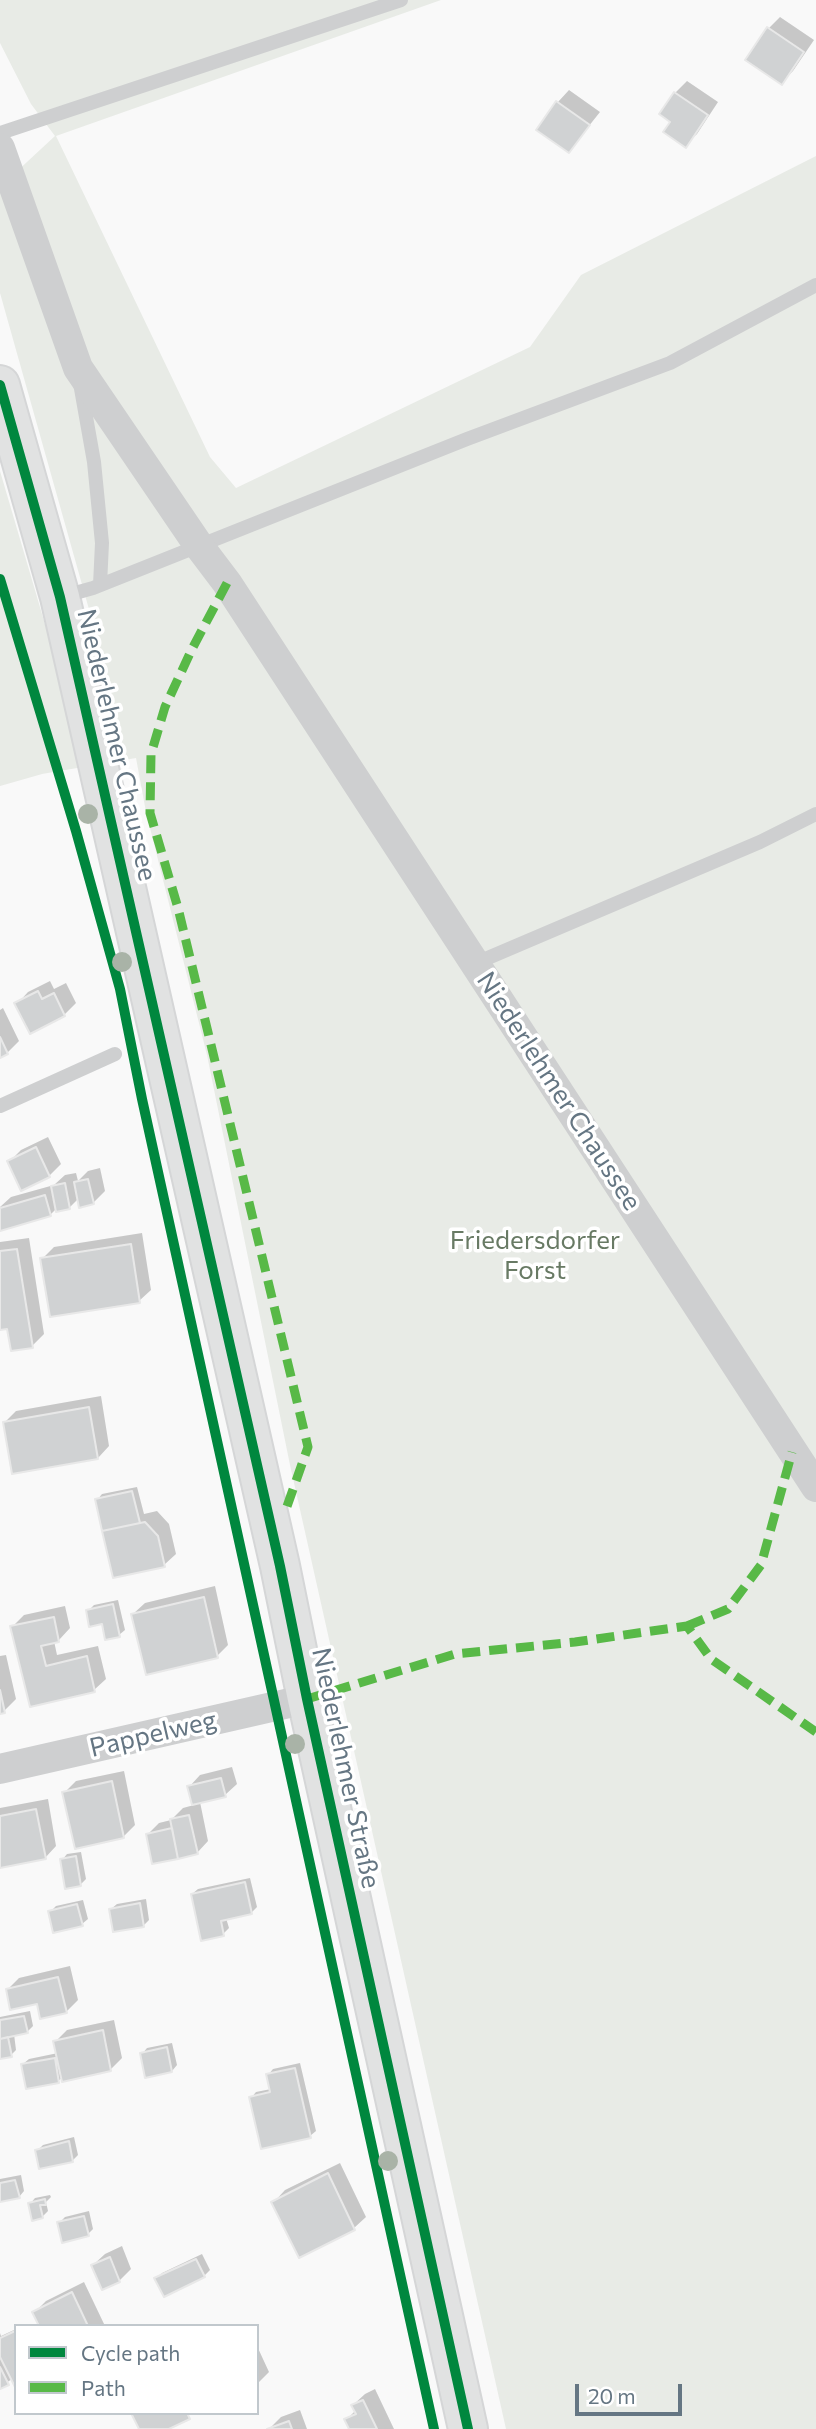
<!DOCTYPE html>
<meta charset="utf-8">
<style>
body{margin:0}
#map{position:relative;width:816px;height:2429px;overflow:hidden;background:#f9f9f9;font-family:Commissioner,sans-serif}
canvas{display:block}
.legend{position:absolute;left:14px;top:2324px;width:245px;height:91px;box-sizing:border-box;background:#fff;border:2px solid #c1c8cd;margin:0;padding:9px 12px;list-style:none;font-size:21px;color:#657683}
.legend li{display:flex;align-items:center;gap:14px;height:35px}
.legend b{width:35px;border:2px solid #c1c8cd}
.scale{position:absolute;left:575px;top:2384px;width:107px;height:32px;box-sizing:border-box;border:4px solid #657683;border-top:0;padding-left:9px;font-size:21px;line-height:24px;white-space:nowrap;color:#657683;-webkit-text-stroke:5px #fff;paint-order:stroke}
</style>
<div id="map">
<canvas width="816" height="2429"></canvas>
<ul class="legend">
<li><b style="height:9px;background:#00873e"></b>Cycle path</li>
<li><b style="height:9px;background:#58b947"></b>Path</li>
</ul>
<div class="scale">20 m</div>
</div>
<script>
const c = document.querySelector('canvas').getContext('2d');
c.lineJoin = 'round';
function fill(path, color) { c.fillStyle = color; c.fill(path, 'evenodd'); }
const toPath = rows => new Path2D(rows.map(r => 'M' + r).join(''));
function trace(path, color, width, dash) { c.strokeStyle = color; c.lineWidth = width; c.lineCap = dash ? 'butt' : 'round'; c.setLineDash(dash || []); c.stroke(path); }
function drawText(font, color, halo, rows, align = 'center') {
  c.font = font + ' Commissioner,sans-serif'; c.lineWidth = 7; c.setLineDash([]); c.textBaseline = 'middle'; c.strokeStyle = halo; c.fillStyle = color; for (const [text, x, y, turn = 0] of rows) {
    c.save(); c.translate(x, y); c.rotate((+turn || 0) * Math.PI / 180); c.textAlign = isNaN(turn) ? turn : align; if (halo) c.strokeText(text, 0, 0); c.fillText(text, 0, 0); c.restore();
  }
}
fill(toPath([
 [0,0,441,0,56,136,210,457,236,488,530,347,581,275,816,156,816,2429,506,2429,290,1465,207,1055,146,812,136,758,42,774,0,786,0,471,47,631,92,620,0,293,0,187,55,136,31,104,0,43]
]), '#e8ebe6');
fill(toPath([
 [780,17,814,40,793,71,781,83,748,59,769,28],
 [687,81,718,102,697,134,685,145,673,122,675,93],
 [569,90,600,112,569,151,538,129,558,102],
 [50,981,54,989,66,983,76,1003,64,1015,17,1004,28,992],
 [3,1008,19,1041,7,1053,0,1056,0,1010],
 [48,1137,61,1164,49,1176,10,1161,21,1150],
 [100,1168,105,1191,93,1203,79,1198,69,1208,57,1208,51,1214,0,1229,0,1207,11,1197,54,1185,65,1175,76,1173,78,1181,88,1171],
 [142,1233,151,1290,139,1301,42,1259,54,1247],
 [29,1238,44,1334,32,1346,9,1327,0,1328,0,1242],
 [101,1396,109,1446,98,1458,5,1422,16,1411],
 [137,1487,144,1514,157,1511,169,1524,176,1554,164,1565,103,1531,97,1500,102,1494],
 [215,1586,228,1645,217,1656,133,1614,145,1603],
 [118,1600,125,1630,119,1635,88,1611,94,1605],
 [65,1606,70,1628,59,1640,54,1641,57,1655,98,1646,106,1679,94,1690,32,1705,12,1627,24,1615],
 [6,1655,16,1699,4,1711,0,1712,0,1656],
 [232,1767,237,1784,225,1795,200,1802,208,1841,197,1853,148,1834,159,1823,171,1820,183,1808,194,1805,189,1787,200,1775],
 [124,1771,135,1825,124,1836,64,1793,76,1781],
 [48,1799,56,1846,45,1858,0,1866,0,1808],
 [81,1852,86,1879,80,1885,62,1860,67,1854],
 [250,1878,257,1907,251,1913,226,1918,229,1928,223,1934,192,1894,198,1889],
 [146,1899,149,1920,143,1926,111,1909,117,1904],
 [83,1900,88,1919,82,1924,50,1912,56,1906],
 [70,1966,78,2000,66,2012,7,1990,19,1978],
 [30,2011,33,2026,27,2032,14,2034,16,2050,11,2055,0,2057,0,2017],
 [114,2020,122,2058,110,2070,63,2077,58,2081,23,2064,29,2059,58,2053,55,2042,67,2030],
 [172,2043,177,2065,172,2071,142,2054,147,2048],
 [300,2063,316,2131,310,2136,251,2098,256,2092,271,2089,268,2075,273,2069],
 [74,2137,78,2155,72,2161,37,2151,43,2145],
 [340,2163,366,2217,354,2228,300,2255,274,2202,285,2190],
 [21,2175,24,2191,19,2197,0,2200,0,2179],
 [50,2195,51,2197,46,2202,48,2211,42,2217,30,2204,35,2198],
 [89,2211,93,2229,88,2234,59,2223,65,2217],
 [122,2246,131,2269,119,2281,93,2265,105,2254],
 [202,2254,210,2270,204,2276,156,2279,162,2273],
 [84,2282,105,2326,41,2326,34,2313,46,2301],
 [16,2329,16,2386,12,2379,0,2387,0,2333,1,2336],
 [257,2346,269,2372,257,2384],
 [375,2389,394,2429,350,2429,346,2420,356,2410,353,2405,365,2394],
 [300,2410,307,2429,269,2429,281,2417]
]), '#0003');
const building = toPath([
 [767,27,804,52,782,85,745,60,767,27],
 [674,92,708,115,686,148,663,132,670,122,659,114,674,92],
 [556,101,590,125,569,153,536,130,556,101],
 [38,991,42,999,54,993,65,1016,30,1034,14,1003,38,991],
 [0,1037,8,1054,0,1058,0,1037],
 [36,1147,50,1177,21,1191,7,1161,36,1147],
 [88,1179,94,1204,79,1208,74,1182,88,1179],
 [65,1183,70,1209,56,1212,51,1186,65,1183],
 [45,1195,51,1216,0,1231,0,1208,45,1195],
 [131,1244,140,1303,50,1317,40,1258,131,1244],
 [17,1249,33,1348,11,1351,7,1329,0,1330,0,1251,17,1249],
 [89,1407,98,1459,12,1474,3,1422,89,1407],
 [132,1491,140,1523,102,1531,95,1499,132,1491],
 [145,1522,158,1536,165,1567,113,1578,102,1531,145,1522],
 [204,1597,218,1658,146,1675,131,1614,204,1597],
 [113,1604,120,1637,105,1640,102,1624,89,1627,86,1610,113,1604],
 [54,1617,59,1642,41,1646,46,1666,87,1656,95,1692,30,1707,10,1626,54,1617],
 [0,1690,5,1713,0,1714,0,1690],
 [221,1778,226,1797,192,1805,187,1786,221,1778],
 [112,1781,124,1838,75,1849,62,1792,112,1781],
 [36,1809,46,1859,0,1868,0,1816,36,1809],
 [189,1815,198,1854,178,1859,170,1819,189,1815],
 [172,1828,178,1859,152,1864,146,1834,172,1828],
 [76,1856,81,1886,65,1889,60,1859,76,1856],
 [245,1882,252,1914,221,1921,224,1936,201,1941,191,1894,245,1882],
 [140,1903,144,1927,113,1932,109,1909,140,1903],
 [77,1904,83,1926,53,1933,48,1911,77,1904],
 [58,1977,67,2013,40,2019,37,2004,10,2010,6,1989,58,1977],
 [24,2016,28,2033,0,2039,0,2020,24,2016],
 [103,2030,111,2071,62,2082,53,2041,103,2030],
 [8,2037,12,2057,0,2059,0,2039,8,2037],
 [167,2047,172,2072,145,2078,140,2053,167,2047],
 [55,2058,59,2083,26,2089,21,2064,55,2058],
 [295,2068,311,2138,261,2149,249,2097,270,2092,266,2074,295,2068],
 [69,2141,73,2162,39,2169,35,2150,69,2141],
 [328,2173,355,2230,299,2258,271,2202,328,2173],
 [15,2180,20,2198,0,2202,0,2183,15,2180],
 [45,2199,46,2205,40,2205,43,2218,32,2221,28,2203,45,2199],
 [84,2216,89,2236,62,2243,57,2222,84,2216],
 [110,2257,120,2282,102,2290,91,2265,110,2257],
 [196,2259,205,2277,164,2297,154,2278,196,2259],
 [72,2292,88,2326,39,2326,32,2312,72,2292],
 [15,2331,16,2334,16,2389,0,2357,0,2338,15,2331],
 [0,2367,9,2385,0,2389,0,2367],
 [363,2400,377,2429,349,2429,344,2419,356,2414,351,2405,363,2400],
 [131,2413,187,2413,190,2419,169,2429,139,2429,131,2413],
 [289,2421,292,2429,267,2429,289,2421]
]);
fill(building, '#d0d2d3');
trace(building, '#e8e8e8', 2);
const secondary = toPath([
 [0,385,60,597,280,1566,307,1699,468,2429]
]);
trace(secondary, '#d5d6d7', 42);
trace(toPath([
 [0,133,401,0],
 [80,383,94,462,102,543,100,585],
 [61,597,93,588,467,439,670,363,816,285],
 [476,963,760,842,816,814],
 [0,1106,115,1054]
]), '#cecfd0', 14);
trace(toPath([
 [0,148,78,368,199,546,227,583,816,1487],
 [0,1769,307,1699]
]), '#cecfd0', 30);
trace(secondary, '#e1e2e2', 38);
trace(toPath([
 [227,583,192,649,165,707,151,754,150,813,178,908,308,1447,285,1512],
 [687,1626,728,1609,761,1565,792,1452],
 [307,1699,455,1654,575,1642,687,1626,711,1659,816,1732]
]), '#58b947', 9, [18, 9]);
trace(toPath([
 [0,385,60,597,280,1566,307,1699,468,2429],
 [0,579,76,831,120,989,142,1099,434,2429]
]), '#00873e', 10);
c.fillStyle = '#a9b3a7';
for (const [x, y] of [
 [88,814],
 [122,962],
 [295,1744],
 [388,2161]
]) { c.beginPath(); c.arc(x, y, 10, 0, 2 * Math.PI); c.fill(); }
drawText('26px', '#657683', '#fff', [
 ["Niederlehmer Chaussee",117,745,77],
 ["Niederlehmer Chaussee",559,1091,57],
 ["Pappelweg",153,1734,-13],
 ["Niederlehmer Straße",346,1768,78]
]);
drawText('26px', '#687a64', '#fff', [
 ["Friedersdorfer",535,1240],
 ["Forst",535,1270]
]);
</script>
